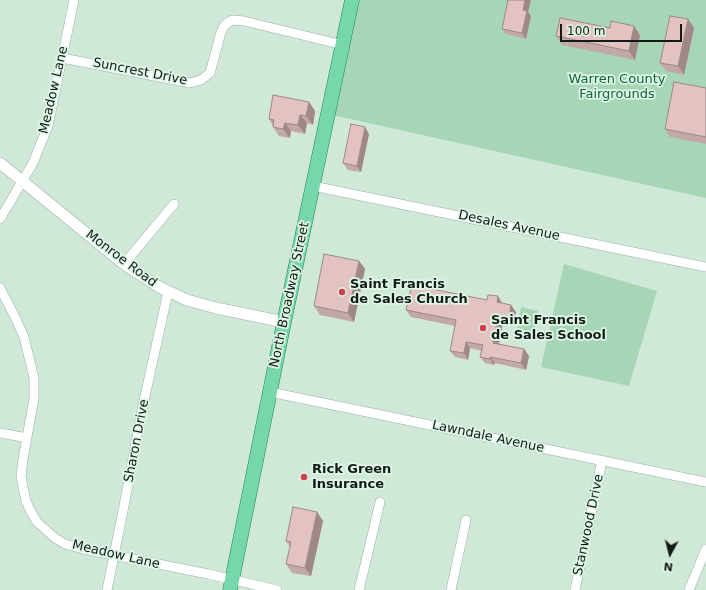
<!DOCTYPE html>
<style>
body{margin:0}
#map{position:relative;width:706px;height:590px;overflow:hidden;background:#d0e8d8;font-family:"DejaVu Sans",sans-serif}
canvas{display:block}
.north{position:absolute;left:650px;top:534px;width:40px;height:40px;-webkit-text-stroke:3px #ddf6e5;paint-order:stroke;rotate:187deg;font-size:11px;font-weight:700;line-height:16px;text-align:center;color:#131b16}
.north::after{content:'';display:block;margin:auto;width:14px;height:18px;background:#131b16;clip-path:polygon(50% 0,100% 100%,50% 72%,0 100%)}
.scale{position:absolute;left:560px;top:24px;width:122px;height:18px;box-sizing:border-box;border:2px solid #131b16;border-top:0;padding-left:5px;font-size:12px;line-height:14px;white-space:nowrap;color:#131b16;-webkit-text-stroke:3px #ddf6e5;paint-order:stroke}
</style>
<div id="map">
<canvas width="706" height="590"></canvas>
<div class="north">N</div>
<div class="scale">100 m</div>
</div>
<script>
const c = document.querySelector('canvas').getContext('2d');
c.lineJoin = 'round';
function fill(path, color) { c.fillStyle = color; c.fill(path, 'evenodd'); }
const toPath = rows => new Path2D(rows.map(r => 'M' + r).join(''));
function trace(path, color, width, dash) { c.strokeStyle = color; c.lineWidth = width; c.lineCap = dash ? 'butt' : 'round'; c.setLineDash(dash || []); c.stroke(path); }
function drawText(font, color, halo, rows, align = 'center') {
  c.font = font + ' "DejaVu Sans",sans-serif'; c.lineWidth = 3.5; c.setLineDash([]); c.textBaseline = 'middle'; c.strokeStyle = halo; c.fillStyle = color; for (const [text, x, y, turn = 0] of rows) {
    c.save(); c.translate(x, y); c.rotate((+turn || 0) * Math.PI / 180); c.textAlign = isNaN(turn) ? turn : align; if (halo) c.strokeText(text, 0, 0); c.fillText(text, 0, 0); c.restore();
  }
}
fill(toPath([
 [352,0,706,0,706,198,328,114],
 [564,264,657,291,629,386,541,367],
 [521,307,538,311,534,332,517,329]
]), '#a7d6b7');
const minor = toPath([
 [62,58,190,83,201,80,210,73,221,32,224,26,230,21,233,20,244,21,343,45],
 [313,186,706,267],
 [0,219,33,163,48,126,74,0],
 [124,264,174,204],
 [0,288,14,315,24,337,34,378,34,399,23,459,21,477,26,501,31,512,37,522,55,538,65,544,83,549,208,574,277,590],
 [270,392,706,482],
 [0,433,27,438],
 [107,590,124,506,142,410,168,292],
 [359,590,380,502],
 [451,590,466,520],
 [575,590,602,460],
 [689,590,706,549]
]);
const tertiary = toPath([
 [0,163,124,264,159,287,187,300,216,308,284,322]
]);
const primary = toPath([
 [230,590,284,322,352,0]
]);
trace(minor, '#9ab1a1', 10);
trace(tertiary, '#9ab1a1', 12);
trace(primary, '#188452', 15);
trace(minor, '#fff', 9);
trace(tertiary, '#fff', 11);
trace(primary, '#76d7aa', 14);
fill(toPath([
 [507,0,531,0,528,12,531,16,526,39,506,34,502,29,508,0],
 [688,19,694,28,684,75,666,71,660,63],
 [640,35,635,60,562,45,556,36],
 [706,88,706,144,670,137,665,129],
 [309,102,315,111,313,125,307,123,305,134,291,131,290,138,279,136,273,127,273,126,269,119],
 [369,134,361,172,348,170,343,163],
 [359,261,365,269,354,322,320,315,314,306],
 [498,296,502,304,516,312,513,324,503,322,499,344,524,349,529,356,526,370,495,363,494,365,485,363,480,357,482,351,470,348,468,360,455,357,450,351,455,326,411,317,406,310,487,300],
 [317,512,323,521,311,576,292,573,286,564,290,547,286,541]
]), '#c2a8a7');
fill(toPath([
 [525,0,531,0,528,12,531,16,526,39,522,33,523,10],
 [688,19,694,28,684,75,678,66],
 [634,26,640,35,635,60,629,51],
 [309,102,315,111,313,125,306,116],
 [300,115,307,123,305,134,298,125],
 [285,123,291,131,290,138,283,129],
 [365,127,369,134,361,172,357,166],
 [359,261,365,269,354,322,348,313],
 [498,296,502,303,501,309,497,302],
 [511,305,516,312,513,324,509,318],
 [498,316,503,322,498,349,493,343],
 [466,342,470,348,468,360,464,353],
 [524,349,529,356,526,370,521,363],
 [490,357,495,363,494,365,490,359],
 [317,512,323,521,311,576,305,568]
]), '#9e8888');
const building = toPath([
 [508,0,525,0,523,10,527,11,522,33,502,29,508,0],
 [670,16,688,19,678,66,660,63,670,16],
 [560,18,610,28,611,21,634,26,629,51,556,36,560,18],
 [674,82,706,88,706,137,665,129,674,82],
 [273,95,309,102,306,116,300,115,298,125,285,123,283,129,273,127,274,120,269,119,273,95],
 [351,124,365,127,357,166,343,163,351,124],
 [324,254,359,261,348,313,314,306,324,254],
 [412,285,487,300,488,295,498,296,497,302,511,305,509,318,498,316,493,343,524,349,521,363,490,357,490,359,480,357,483,345,466,342,464,353,450,351,456,320,406,310,412,285],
 [293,507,317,512,305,568,286,564,291,542,286,541,293,507]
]);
fill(building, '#e2c3c2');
trace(building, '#9e8888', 1);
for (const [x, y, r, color] of [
 [342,292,4,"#cf3f4b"],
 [483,328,4,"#cf3f4b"],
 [304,477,4,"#cf3f4b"]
]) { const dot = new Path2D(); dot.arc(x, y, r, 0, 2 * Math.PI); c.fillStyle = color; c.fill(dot); trace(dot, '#ddf6e5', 1.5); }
drawText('13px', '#131b16', '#ddf6e5', [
 ["Suncrest Drive",140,72,11],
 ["Meadow Lane",54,90,-77],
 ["Desales Avenue",509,226,12],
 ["Monroe Road",121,259,37],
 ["North Broadway Street",290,295,-78],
 ["Lawndale Avenue",488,437,12],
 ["Sharon Drive",137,441,-79],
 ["Stanwood Drive",589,525,-78],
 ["Meadow Lane",116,555,13]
]);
drawText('13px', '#11633b', '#ddf6e5', [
 ["Warren County",617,80],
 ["Fairgrounds",617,95]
]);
drawText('bold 13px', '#131b16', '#ddf6e5', [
 ["Saint Francis",350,285],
 ["de Sales Church",350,300],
 ["Saint Francis",491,321],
 ["de Sales School",491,336],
 ["Rick Green",312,470],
 ["Insurance",312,485]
], 'left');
</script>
